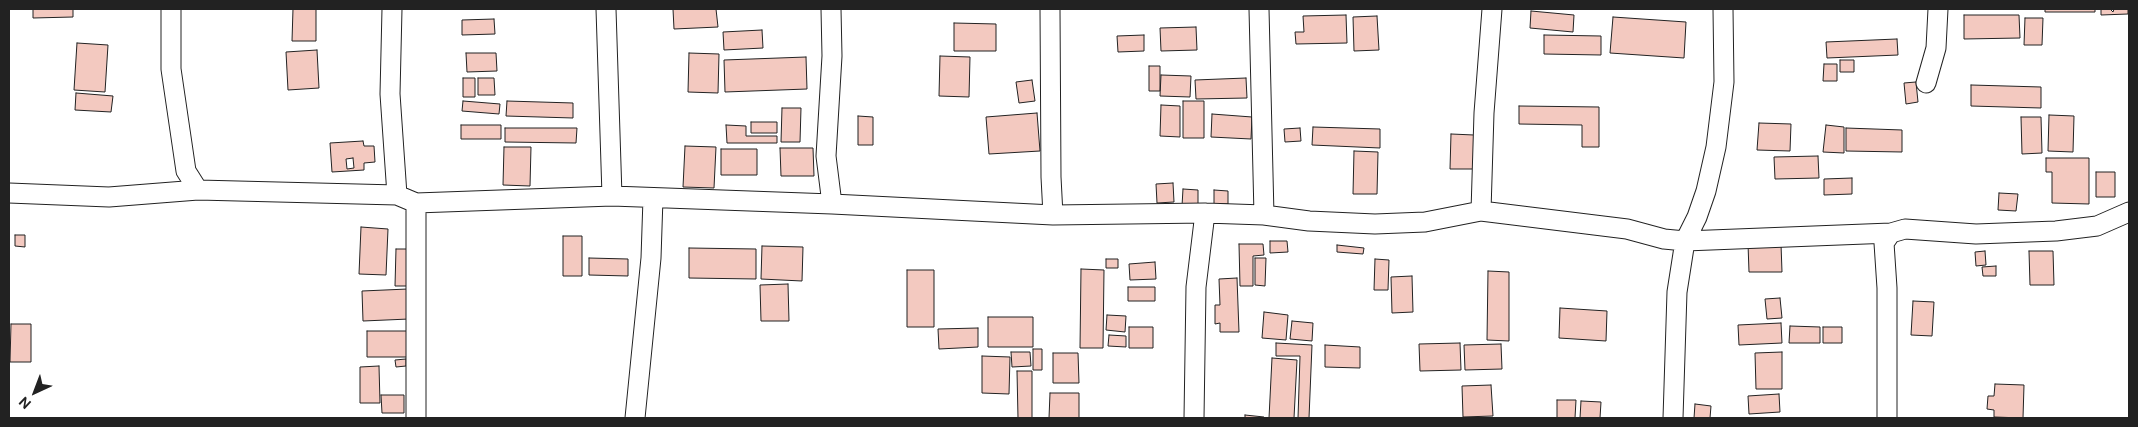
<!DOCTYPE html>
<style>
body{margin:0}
#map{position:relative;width:2138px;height:427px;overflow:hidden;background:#fff;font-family:"DM Sans",sans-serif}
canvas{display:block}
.frame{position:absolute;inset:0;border:10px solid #222;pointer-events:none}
.north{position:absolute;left:10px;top:367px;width:50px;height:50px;-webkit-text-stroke:4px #fff;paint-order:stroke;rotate:223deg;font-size:14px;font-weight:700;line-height:20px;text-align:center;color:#222}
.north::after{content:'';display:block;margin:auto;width:18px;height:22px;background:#222;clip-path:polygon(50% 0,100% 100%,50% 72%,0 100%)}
</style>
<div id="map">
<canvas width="2138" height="427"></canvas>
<div class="frame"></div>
<div class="north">N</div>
</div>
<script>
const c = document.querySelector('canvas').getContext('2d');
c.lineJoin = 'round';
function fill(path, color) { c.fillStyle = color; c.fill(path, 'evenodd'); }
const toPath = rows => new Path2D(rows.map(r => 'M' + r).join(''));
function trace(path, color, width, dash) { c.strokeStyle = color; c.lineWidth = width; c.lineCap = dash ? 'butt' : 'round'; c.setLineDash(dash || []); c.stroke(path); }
const building = toPath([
 [33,9,73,9,73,17,33,18,33,9],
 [293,9,316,9,316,41,292,41,293,9],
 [673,9,716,9,718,27,674,29,673,9],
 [2045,9,2095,9,2095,12,2045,12,2045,9],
 [2101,9,2110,9,2113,12,2114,9,2128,9,2128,14,2101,15,2101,9],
 [1531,11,1574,15,1573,32,1530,28,1531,11],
 [1346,15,1347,43,1296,44,1295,32,1304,32,1303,16,1346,15],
 [1964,15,2019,15,2020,38,1964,39,1964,15],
 [1377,16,1379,50,1354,51,1353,17,1377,16],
 [1613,17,1686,22,1684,58,1610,53,1613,17],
 [2025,18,2043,18,2042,45,2024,45,2025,18],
 [494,19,495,34,462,35,462,20,494,19],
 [954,23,996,24,996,51,954,51,954,23],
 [1196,27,1197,50,1161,51,1160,28,1196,27],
 [762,30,763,48,724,50,723,32,762,30],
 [1144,35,1144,51,1118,52,1117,36,1144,35],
 [1544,35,1601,36,1601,55,1544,54,1544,35],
 [1897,39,1898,55,1827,58,1826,42,1897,39],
 [77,43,108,45,105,92,74,90,77,43],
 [317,50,319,88,288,90,286,52,317,50],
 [466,53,496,53,497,71,467,72,466,53],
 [689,53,719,54,718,93,688,92,689,53],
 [940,56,970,57,969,97,939,96,940,56],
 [806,57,807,89,725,92,724,60,806,57],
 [1840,60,1854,60,1854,72,1840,72,1840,60],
 [1824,64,1837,64,1837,81,1823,81,1824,64],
 [1149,66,1160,66,1160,91,1149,91,1149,66],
 [1161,75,1191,76,1190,97,1160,96,1161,75],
 [463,78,475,78,475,97,463,97,463,78],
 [478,78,494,78,495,95,478,95,478,78],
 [1246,78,1247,98,1196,99,1195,80,1246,78],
 [1032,80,1035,101,1019,103,1016,82,1032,80],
 [1916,82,1918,102,1906,104,1904,83,1916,82],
 [1971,85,2041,87,2041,108,1971,106,1971,85],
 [76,93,113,96,111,112,75,110,76,93],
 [463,101,500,104,499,114,462,111,463,101],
 [507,101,573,103,573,118,506,116,507,101],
 [1183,101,1204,101,1204,138,1183,138,1183,101],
 [1161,105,1180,106,1180,137,1160,136,1161,105],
 [1519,106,1599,107,1599,147,1582,147,1582,125,1519,124,1519,106],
 [782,108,801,108,800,142,781,142,782,108],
 [1037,113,1040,151,989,154,986,117,1037,113],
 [1212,114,1252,117,1251,139,1211,137,1212,114],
 [2049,115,2074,116,2073,152,2048,151,2049,115],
 [858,116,873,117,873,145,858,145,858,116],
 [2021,117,2041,117,2042,153,2022,154,2021,117],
 [751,122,777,122,777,133,751,133,751,122],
 [1759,123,1791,124,1790,151,1757,150,1759,123],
 [461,125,501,125,501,139,461,139,461,125],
 [726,125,746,126,746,136,777,136,777,143,727,143,726,125],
 [1826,125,1844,127,1844,153,1823,152,1826,125],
 [1313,127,1380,129,1380,148,1312,145,1313,127],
 [505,128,577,128,576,143,505,142,505,128],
 [1300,128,1301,141,1285,142,1284,129,1300,128],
 [1846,128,1902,130,1902,152,1846,151,1846,128],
 [1451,134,1474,135,1474,169,1450,169,1451,134],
 [363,141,364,146,374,146,375,162,364,163,364,170,332,172,330,143,363,141],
 [353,158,354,168,347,169,346,159,353,158],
 [685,146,716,147,714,188,683,187,685,146],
 [504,147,531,147,530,186,503,185,504,147],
 [780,148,813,148,814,176,781,176,780,148],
 [721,149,757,149,757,175,721,175,721,149],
 [1354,151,1378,152,1377,194,1353,194,1354,151],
 [1818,156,1819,178,1775,179,1774,157,1818,156],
 [2046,158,2089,158,2089,204,2052,203,2052,172,2046,172,2046,158],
 [2096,172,2115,172,2115,197,2096,197,2096,172],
 [1852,178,1852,194,1824,195,1824,179,1852,178],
 [1173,183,1174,202,1157,203,1156,184,1173,183],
 [1183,189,1198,190,1198,207,1182,206,1183,189],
 [1214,190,1228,191,1228,204,1214,204,1214,190],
 [1999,193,2018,194,2016,211,1998,210,1999,193],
 [361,227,388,229,386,275,359,274,361,227],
 [15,235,25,235,25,247,15,246,15,235],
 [563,236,582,236,582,276,563,276,563,236],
 [1270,241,1287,241,1288,252,1270,253,1270,241],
 [1239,244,1263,244,1264,255,1253,256,1253,286,1240,286,1239,244],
 [1748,244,1781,244,1782,272,1749,272,1748,244],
 [1337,245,1364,248,1363,254,1337,252,1337,245],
 [762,246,803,247,802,281,761,279,762,246],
 [689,248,756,249,756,279,689,278,689,248],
 [396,249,411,249,411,286,395,286,396,249],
 [1985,251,1986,265,1976,266,1975,252,1985,251],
 [2029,251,2053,251,2054,285,2030,285,2029,251],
 [589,258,628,259,628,276,589,275,589,258],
 [1255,258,1266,258,1265,286,1255,285,1255,258],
 [1106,259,1118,259,1118,268,1106,268,1106,259],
 [1375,259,1389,260,1388,290,1374,290,1375,259],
 [1155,262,1156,279,1130,280,1129,264,1155,262],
 [1996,266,1996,276,1983,276,1982,267,1996,266],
 [1081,269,1104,270,1103,348,1080,348,1081,269],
 [907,270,934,270,934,327,907,327,907,270],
 [1488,271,1509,272,1509,341,1487,340,1488,271],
 [1412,276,1413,312,1392,313,1391,277,1412,276],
 [1237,278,1239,332,1220,332,1220,323,1215,324,1215,305,1220,305,1219,279,1237,278],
 [788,284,789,321,761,321,760,285,788,284],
 [1128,287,1155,287,1155,301,1128,301,1128,287],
 [408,289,409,319,363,321,362,291,408,289],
 [1780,298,1782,318,1767,319,1765,299,1780,298],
 [1913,301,1934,302,1932,336,1911,335,1913,301],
 [1560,308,1607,311,1606,341,1559,338,1560,308],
 [1264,312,1288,315,1286,340,1262,338,1264,312],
 [1107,315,1126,316,1125,332,1106,330,1107,315],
 [988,317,1033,317,1033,347,988,347,988,317],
 [1292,321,1313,323,1312,341,1290,339,1292,321],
 [1781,323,1782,343,1739,345,1738,325,1781,323],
 [11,324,31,324,31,362,10,362,11,324],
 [1790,326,1820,327,1820,343,1789,343,1790,326],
 [1129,327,1153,327,1153,348,1129,348,1129,327],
 [1823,327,1842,327,1842,343,1823,343,1823,327],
 [978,328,978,347,939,349,938,329,978,328],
 [367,331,410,331,410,357,367,357,367,331],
 [1109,335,1126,336,1126,347,1108,346,1109,335],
 [1276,343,1312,345,1309,418,1298,418,1300,356,1276,356,1276,343],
 [1460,343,1461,370,1420,371,1419,344,1460,343],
 [1501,344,1502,369,1465,370,1464,345,1501,344],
 [1325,345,1360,347,1360,368,1325,367,1325,345],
 [1033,349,1042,349,1042,370,1033,370,1033,349],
 [1011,352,1030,352,1031,366,1012,367,1011,352],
 [1782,352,1782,389,1756,389,1755,353,1782,352],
 [1053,353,1078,353,1079,383,1053,383,1053,353],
 [982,356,1010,357,1009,394,982,393,982,356],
 [1272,358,1297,360,1294,418,1269,418,1272,358],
 [406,359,406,366,396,367,395,360,406,359],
 [379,366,380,403,360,403,360,367,379,366],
 [1017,371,1032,371,1032,418,1018,418,1017,371],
 [1995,384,2024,385,2023,418,1994,417,1994,410,1987,409,1988,396,1994,396,1995,384],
 [1491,385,1493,416,1463,417,1462,386,1491,385],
 [1050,393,1079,393,1079,418,1049,418,1050,393],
 [1779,394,1780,412,1749,414,1748,396,1779,394],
 [381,395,404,395,404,413,382,413,381,395],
 [1557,400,1576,400,1575,418,1557,418,1557,400],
 [1581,401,1601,402,1600,418,1580,418,1581,401],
 [1695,404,1711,406,1710,418,1694,418,1695,404],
 [1245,415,1264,417,1263,418,1245,418,1245,415]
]);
fill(building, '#f3c9c0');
trace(building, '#222', 1);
const minor = toPath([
 [171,9,171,69,186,171,198,190,397,195,390,94,392,9],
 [606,9,612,196],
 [831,9,832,56,826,156,832,204],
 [1050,9,1051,177,1053,215],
 [1259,9,1264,215],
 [1926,83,1936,48,1938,9],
 [9,193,109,197,198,190],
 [397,195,416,203,612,196,832,204,1053,215,1205,213,1264,215,1309,221,1375,224,1425,222,1481,211,1627,229,1664,239,1685,241,1891,233],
 [1481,211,1484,113,1492,9],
 [416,418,416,203],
 [635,418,651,258,653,198],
 [1194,418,1196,287,1205,213],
 [1673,418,1677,292,1685,241,1697,217,1706,191,1716,147,1724,82,1723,9],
 [1887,418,1887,288,1884,243,1891,233,1905,229,1976,234,2056,231,2097,226,2129,212]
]);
trace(minor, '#222', 21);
trace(minor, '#fff', 19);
</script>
